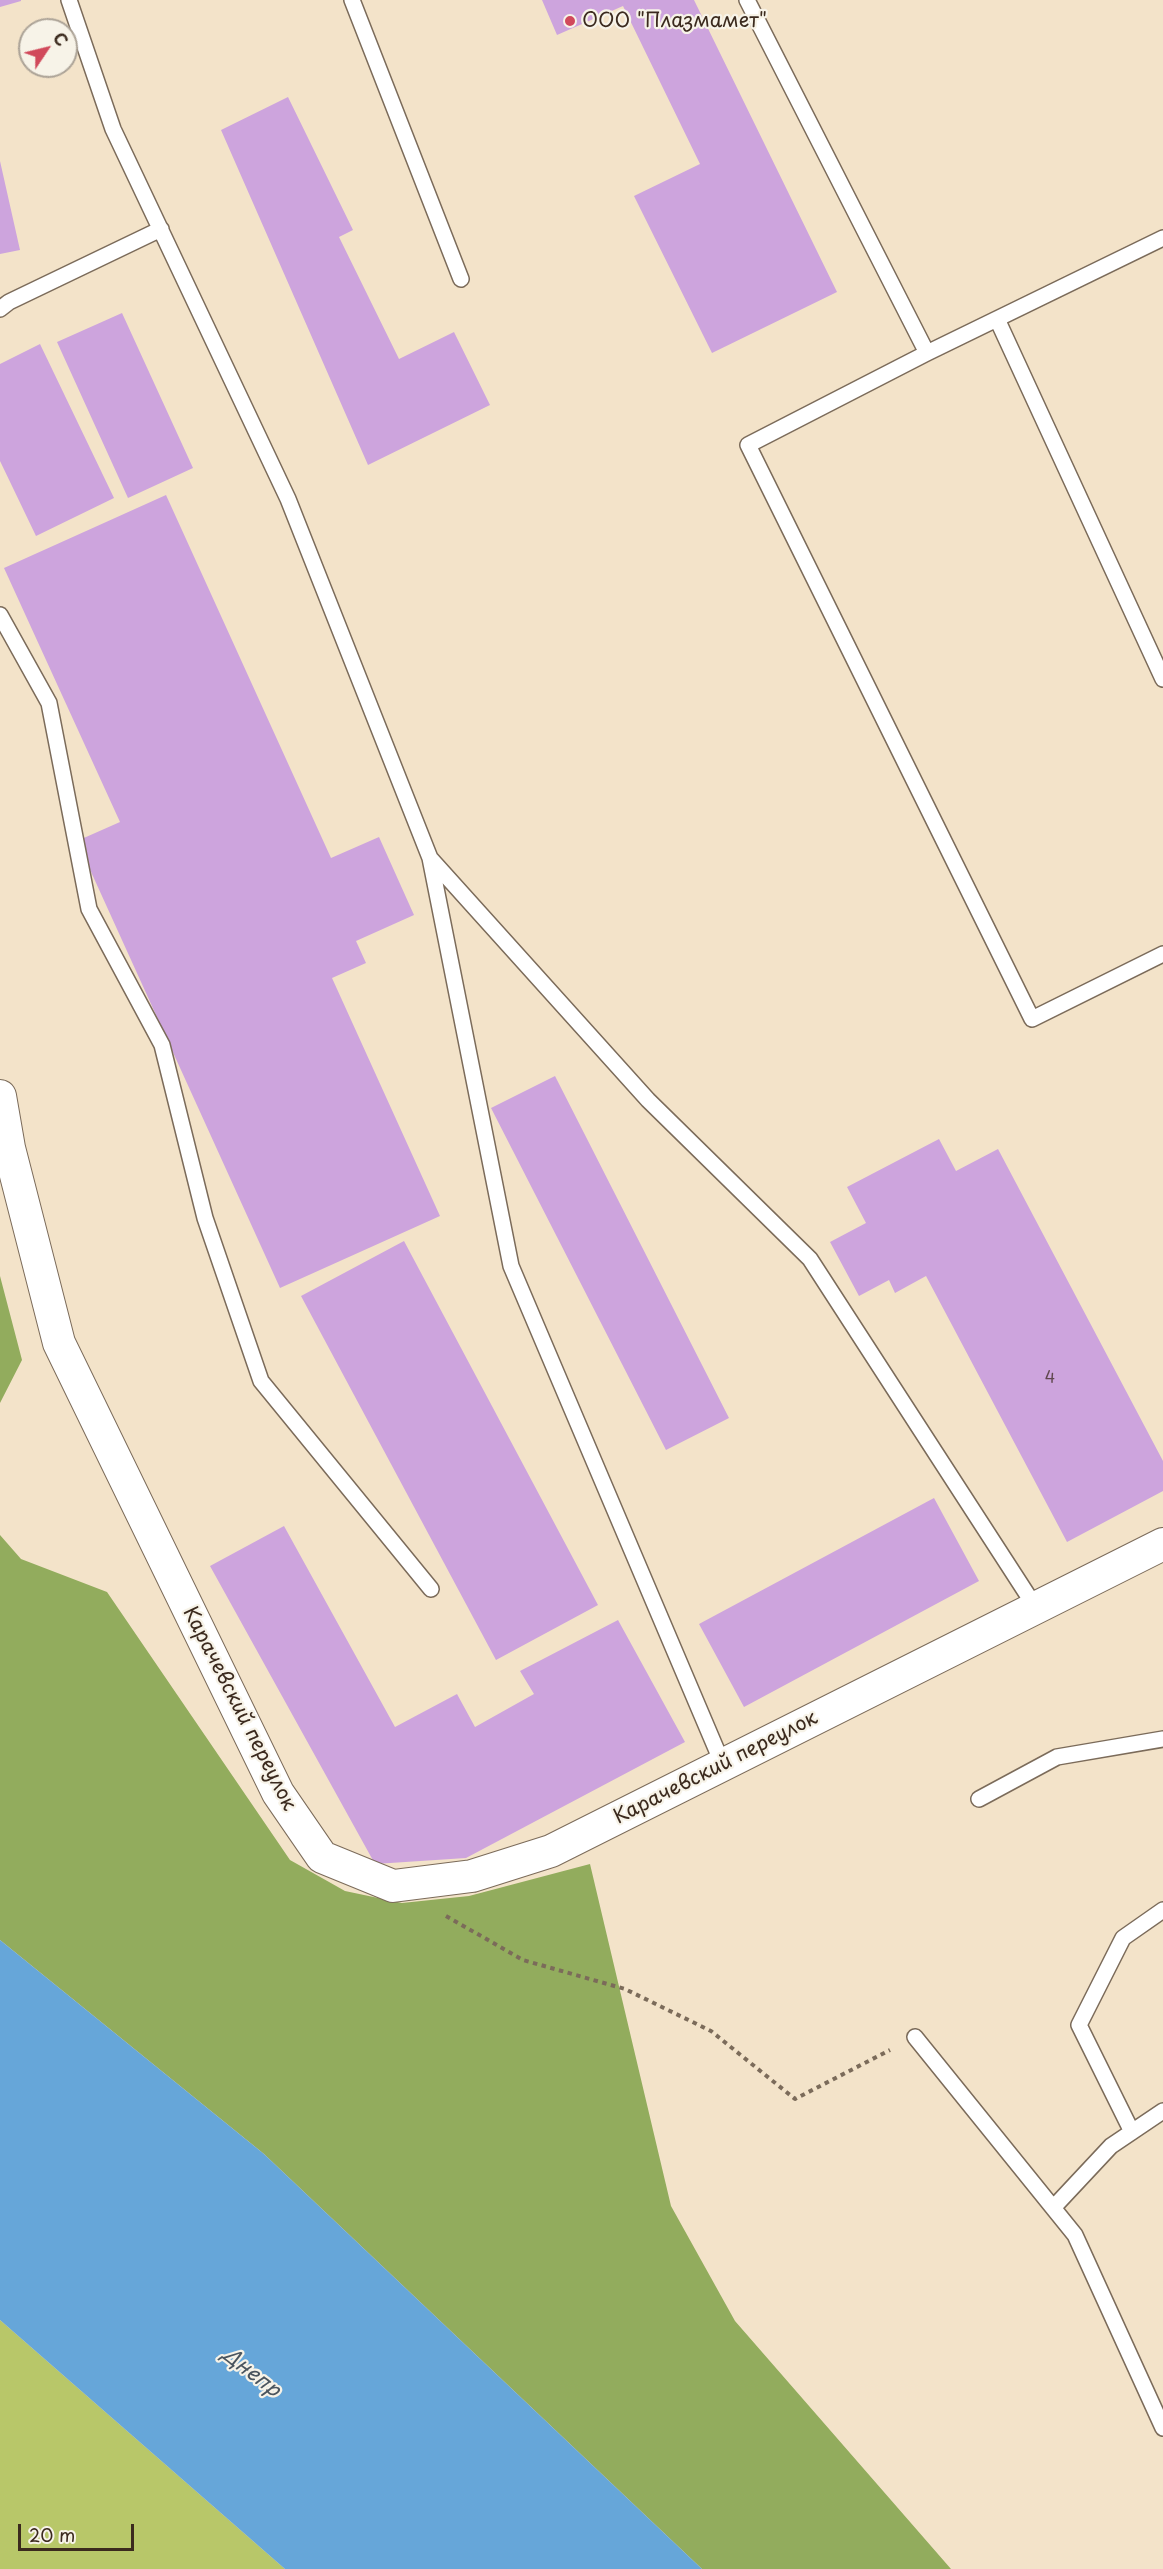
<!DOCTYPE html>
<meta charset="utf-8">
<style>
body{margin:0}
#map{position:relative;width:1163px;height:2569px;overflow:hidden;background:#f3e3c9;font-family:"Playpen Sans",sans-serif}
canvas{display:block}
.north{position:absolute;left:18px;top:18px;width:60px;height:60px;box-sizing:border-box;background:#f7f3e8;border:2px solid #aca397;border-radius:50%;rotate:55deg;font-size:16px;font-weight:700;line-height:24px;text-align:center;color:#3b2a1e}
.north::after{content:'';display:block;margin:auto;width:21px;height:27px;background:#d1495b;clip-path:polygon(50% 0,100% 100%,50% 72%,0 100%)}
.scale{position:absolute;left:18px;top:2524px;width:116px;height:27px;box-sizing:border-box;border:3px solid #3b2a1e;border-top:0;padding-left:8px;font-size:18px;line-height:21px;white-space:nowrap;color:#3b2a1e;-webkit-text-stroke:4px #f7f3e8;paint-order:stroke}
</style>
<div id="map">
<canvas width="1163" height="2569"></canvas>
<div class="north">С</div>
<div class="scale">20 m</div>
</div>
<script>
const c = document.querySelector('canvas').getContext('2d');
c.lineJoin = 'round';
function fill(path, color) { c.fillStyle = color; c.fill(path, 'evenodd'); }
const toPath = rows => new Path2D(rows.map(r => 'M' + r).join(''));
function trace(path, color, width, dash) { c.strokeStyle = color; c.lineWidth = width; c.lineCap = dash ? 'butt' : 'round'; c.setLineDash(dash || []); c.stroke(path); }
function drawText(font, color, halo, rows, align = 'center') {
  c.font = font + ' "Playpen Sans",sans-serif'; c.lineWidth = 4.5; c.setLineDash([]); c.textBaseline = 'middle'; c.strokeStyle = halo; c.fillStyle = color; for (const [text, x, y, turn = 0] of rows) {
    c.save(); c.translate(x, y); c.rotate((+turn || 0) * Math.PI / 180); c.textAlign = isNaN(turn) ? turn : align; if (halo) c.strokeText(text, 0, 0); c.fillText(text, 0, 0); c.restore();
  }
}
fill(toPath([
 [0,2320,285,2569,0,2569]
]), '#b8c769');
fill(toPath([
 [0,1276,22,1360,0,1403],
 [0,1535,21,1559,107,1592,290,1860,345,1891,402,1903,469,1896,590,1864,671,2206,735,2321,951,2569,702,2569,264,2154,0,1940]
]), '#92ac5d');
fill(toPath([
 [0,1940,264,2154,702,2569,285,2569,0,2320]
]), '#66a6d9');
fill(toPath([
 [0,0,21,0,21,1,0,7],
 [542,0,694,0,837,292,712,353,634,196,700,164,623,6,557,35],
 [288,97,353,230,339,237,399,359,454,332,490,405,368,465,221,130],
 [0,161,20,250,0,254],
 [122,313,193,468,128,498,57,342],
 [40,344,114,498,36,536,0,461,0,364],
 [166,495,331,858,379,837,414,915,356,941,366,963,332,978,440,1216,280,1288,77,841,120,822,4,568],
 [555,1076,729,1418,666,1450,491,1108],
 [939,1139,956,1171,998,1149,1163,1461,1163,1491,1067,1542,926,1276,895,1293,889,1280,859,1296,830,1242,866,1223,847,1187],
 [404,1241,598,1605,496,1660,301,1296],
 [934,1498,979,1581,744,1707,699,1624],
 [284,1526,395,1727,457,1694,475,1727,534,1694,520,1671,618,1620,685,1742,466,1858,375,1864,210,1566]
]), '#cda4dd');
const service = toPath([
 [69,0,113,129,288,499,430,858,511,1266,723,1765],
 [352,0,461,279],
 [747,0,927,353],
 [1163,238,927,353,748,445,1032,1019,1163,954],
 [0,309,9,302,161,229],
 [997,319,1163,679],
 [0,615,49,703,89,909,162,1045,205,1218,261,1381,431,1589],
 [430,858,648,1100,810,1259,1036,1608],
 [979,1799,1057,1757,1163,1739],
 [915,2037,1075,2235,1163,2428],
 [1132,2132,1079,2025,1123,1938,1163,1910],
 [1053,2208,1111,2146,1163,2111]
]);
const minor = toPath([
 [0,1096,9,1148,59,1343,278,1793,322,1857,393,1886,472,1876,551,1851,1163,1544]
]);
trace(service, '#7b6b5a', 18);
trace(minor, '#7b6b5a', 34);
trace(toPath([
 [446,1916,523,1960,625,1989,711,2031,795,2099,890,2050]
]), '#7b6b5a', 4, [4.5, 4.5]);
trace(service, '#fff', 15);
trace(minor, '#fff', 32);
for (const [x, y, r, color] of [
 [570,21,6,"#d1495b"]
]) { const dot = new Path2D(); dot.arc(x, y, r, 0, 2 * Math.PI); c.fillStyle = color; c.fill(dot); trace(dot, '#f7f3e8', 2); }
drawText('16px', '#60484e', null, [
 ["4",1050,1379]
]);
drawText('20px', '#3b2a1e', '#f7f3e8', [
 ["ООО \"Плазмамет\"",582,21]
], 'left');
drawText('20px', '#3b2a1e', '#f7f3e8', [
 ["Карачевский переулок",239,1709,63],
 ["Карачевский переулок",716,1768,-27]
]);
drawText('italic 21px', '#4a555f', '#f7f3e8', [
 ["Днепр",251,2373,38]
]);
</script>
